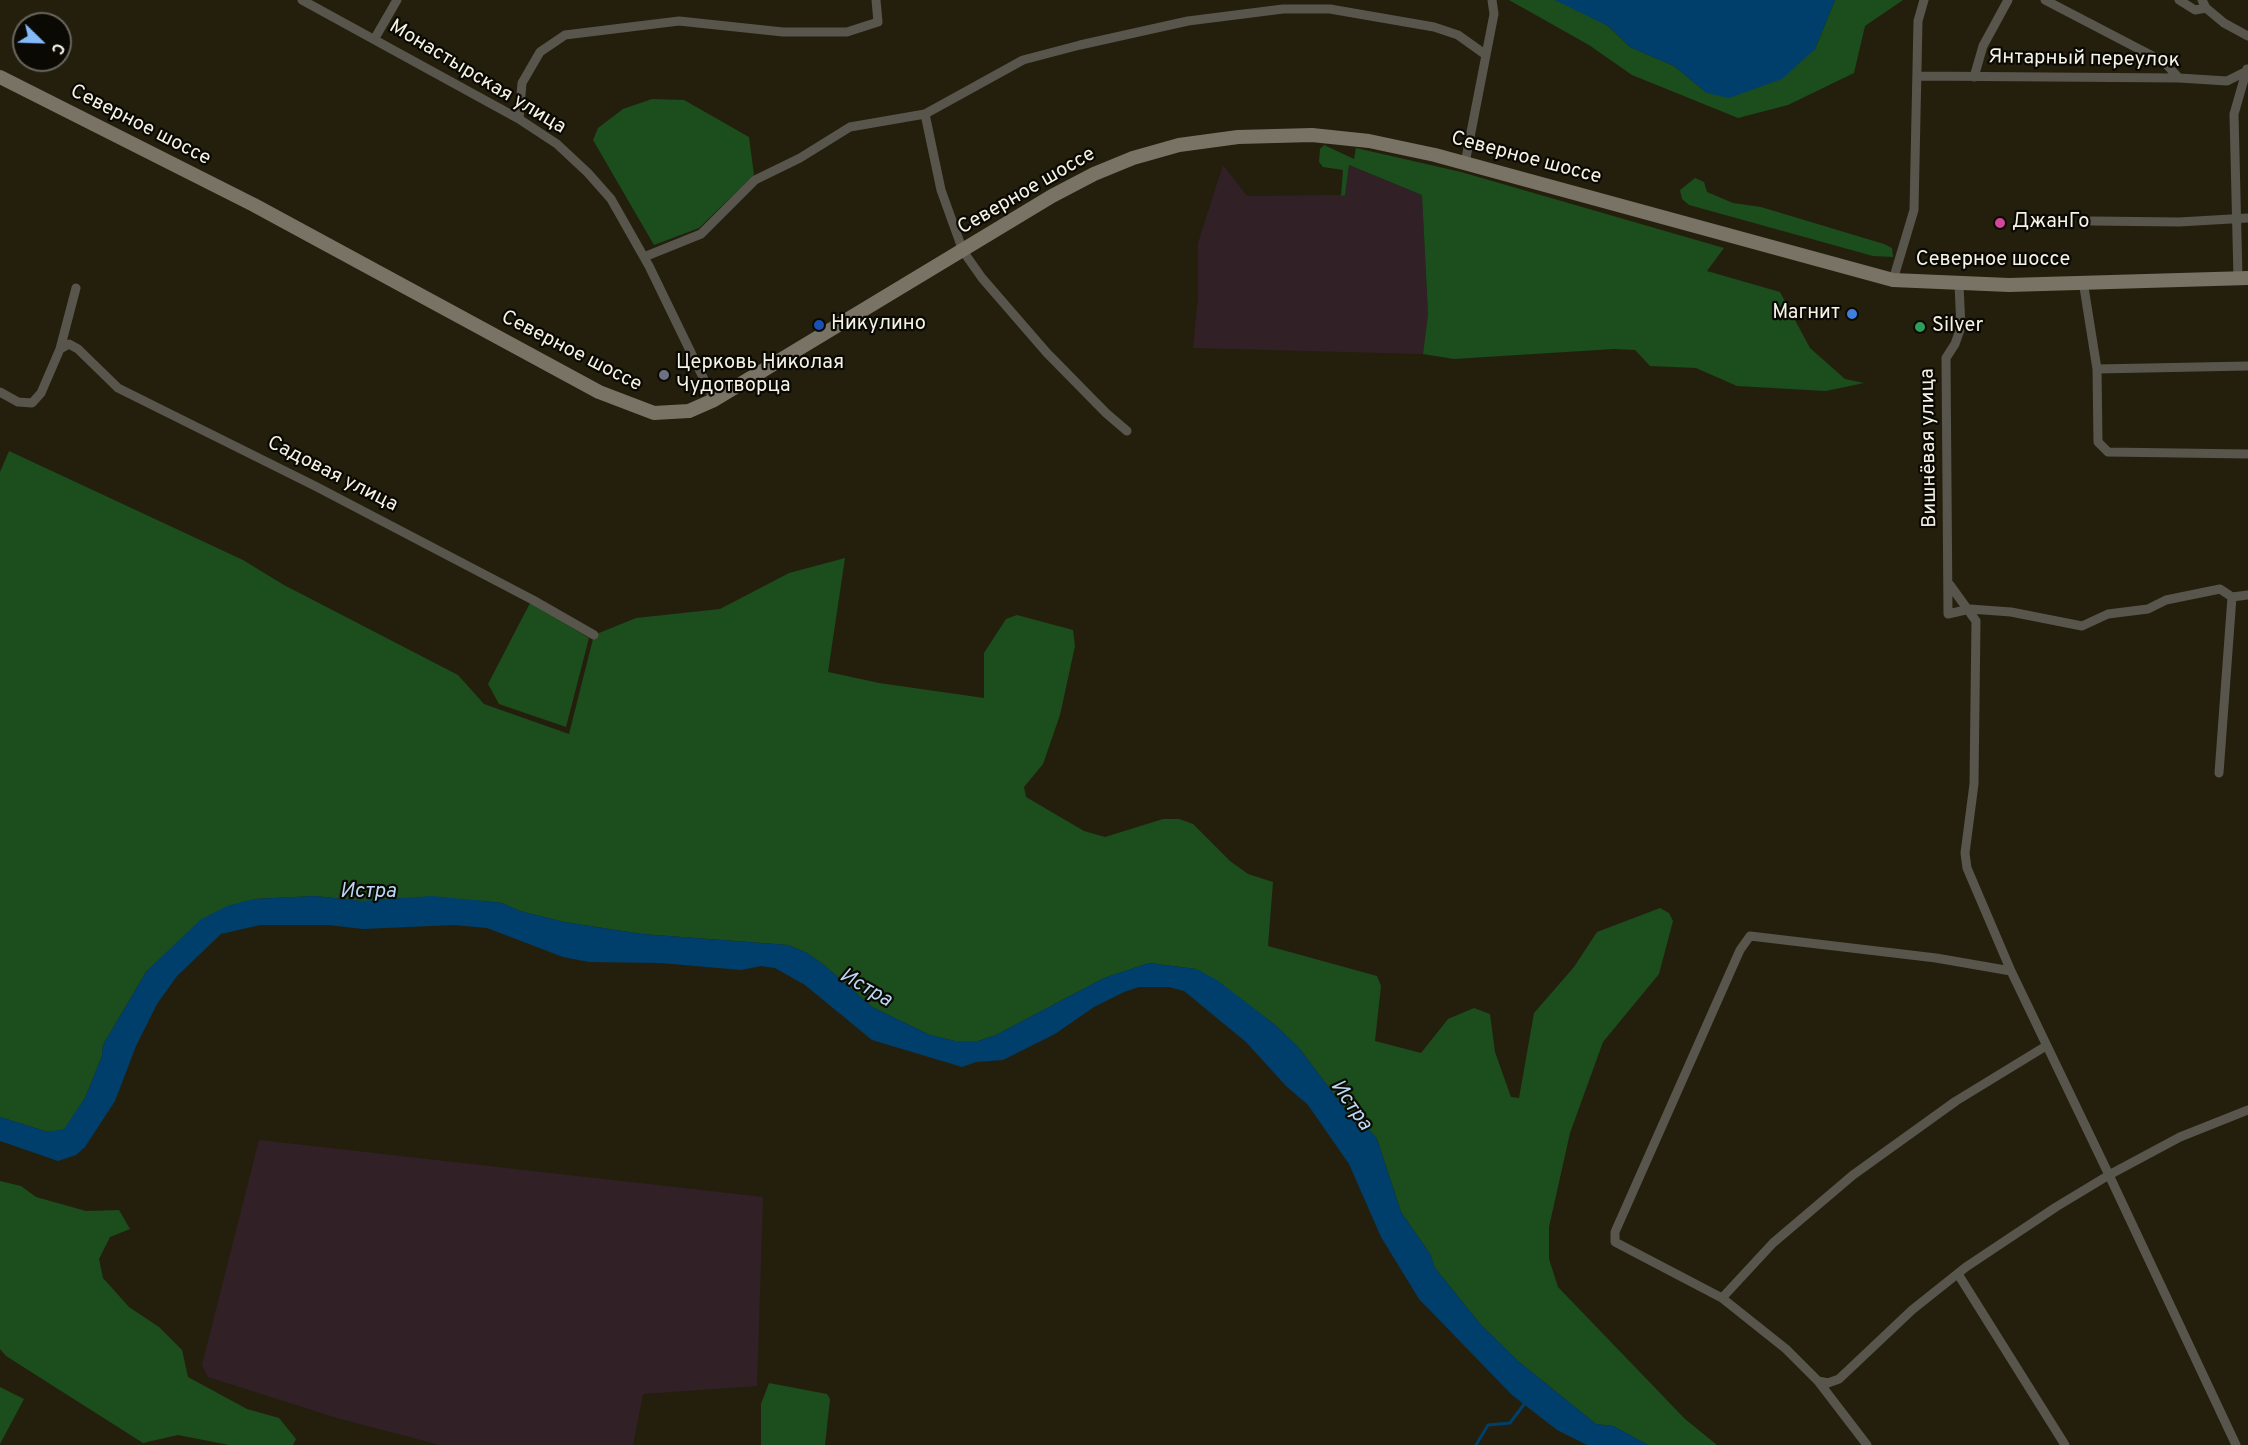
<!DOCTYPE html>
<meta charset="utf-8">
<style>
body{margin:0}
#map{position:relative;width:2248px;height:1445px;overflow:hidden;background:#241f0d;font-family:Overpass,sans-serif}
canvas{display:block}
.north{position:absolute;left:12px;top:12px;width:60px;height:60px;box-sizing:border-box;background:#0b0903;border:2px solid #69665e;border-radius:50%;rotate:113deg;font-size:16px;font-weight:700;line-height:24px;text-align:center;color:#f5f2e6}
.north::after{content:'';display:block;margin:auto;width:21px;height:27px;background:#86bbfb;clip-path:polygon(50% 0,100% 100%,50% 72%,0 100%)}
</style>
<div id="map">
<canvas width="2248" height="1445"></canvas>
<div class="north">С</div>
</div>
<script>
const c = document.querySelector('canvas').getContext('2d');
c.lineJoin = 'round';
function fill(path, color) { c.fillStyle = color; c.fill(path, 'evenodd'); }
const toPath = rows => new Path2D(rows.map(r => 'M' + r).join(''));
function trace(path, color, width, dash) { c.strokeStyle = color; c.lineWidth = width; c.lineCap = dash ? 'butt' : 'round'; c.setLineDash(dash || []); c.stroke(path); }
function drawText(font, color, halo, rows, align = 'center') {
  c.font = font + ' Overpass,sans-serif'; c.lineWidth = 4.5; c.setLineDash([]); c.textBaseline = 'middle'; c.strokeStyle = halo; c.fillStyle = color; for (const [text, x, y, turn = 0] of rows) {
    c.save(); c.translate(x, y); c.rotate((+turn || 0) * Math.PI / 180); c.textAlign = isNaN(turn) ? turn : align; if (halo) c.strokeText(text, 0, 0); c.fillText(text, 0, 0); c.restore();
  }
}
fill(toPath([
 [1223,165,1247,196,1345,195,1349,165,1422,195,1428,314,1423,354,1193,348,1198,298,1198,243],
 [259,1140,763,1197,757,1386,643,1394,633,1445,440,1445,337,1418,208,1377,202,1365]
]), '#322027');
fill(toPath([
 [1509,0,1555,0,1573,7,1608,26,1630,47,1674,66,1707,93,1815,49,1835,0,1903,0,1865,26,1854,73,1788,105,1738,118,1632,75,1589,45],
 [652,99,684,100,749,137,754,175,699,228,654,245,593,140,598,128,623,109],
 [1324,145,1354,159,1356,148,1461,172,1724,248,1707,271,1780,292,1810,348,1845,379,1864,383,1826,391,1737,386,1696,368,1650,366,1635,350,1614,349,1454,359,1423,354,1428,314,1422,195,1349,165,1345,195,1341,196,1343,170,1323,167,1319,162,1320,149],
 [1695,178,1704,182,1707,192,1733,203,1761,207,1884,244,1892,248,1893,257,1873,256,1689,205,1682,199,1680,190],
 [9,451,243,560,284,585,458,675,484,704,569,734,594,635,636,618,720,609,789,573,845,558,828,672,879,683,984,698,984,653,1006,619,1017,615,1073,630,1075,646,1060,715,1043,764,1024,787,1026,797,1084,831,1105,837,1163,819,1179,819,1193,824,1230,861,1248,874,1273,882,1268,946,1377,976,1381,986,1375,1041,1421,1053,1448,1019,1474,1008,1490,1014,1495,1052,1511,1097,1519,1098,1534,1013,1574,967,1597,932,1660,908,1669,913,1673,921,1659,974,1603,1042,1570,1133,1549,1227,1549,1259,1558,1287,1685,1419,1717,1445,1648,1445,1613,1426,1596,1424,1518,1361,1481,1325,1435,1268,1430,1254,1401,1212,1377,1139,1357,1116,1349,1114,1299,1048,1274,1024,1217,981,1196,969,1149,963,1104,978,996,1035,978,1041,955,1041,930,1035,872,1007,824,965,807,953,788,945,642,934,564,922,520,911,502,903,484,901,400,898,385,901,361,901,315,896,254,899,181,939,146,972,103,1045,102,1056,85,1098,64,1130,48,1132,0,1117,0,472],
 [530,603,589,638,566,727,499,704,488,684],
 [0,1181,21,1186,36,1197,86,1211,119,1210,130,1229,110,1237,99,1259,103,1278,129,1307,159,1327,182,1350,188,1377,247,1409,279,1418,296,1439,293,1445,229,1445,178,1435,143,1443,6,1356,0,1349],
 [769,1383,827,1394,830,1399,825,1445,761,1445,761,1404],
 [0,1387,24,1399,0,1444]
]), '#1b4d1d');
fill(toPath([
 [1555,0,1835,0,1815,49,1782,79,1729,98,1707,93,1674,66,1630,47,1608,26],
 [315,896,361,901,432,896,484,901,502,903,520,911,564,922,642,934,788,945,807,953,824,965,872,1007,930,1035,955,1041,978,1041,996,1035,1104,978,1149,963,1196,969,1217,980,1274,1024,1299,1048,1349,1114,1357,1116,1377,1139,1401,1212,1430,1254,1435,1268,1481,1325,1518,1361,1596,1424,1613,1426,1648,1445,1587,1445,1557,1430,1512,1395,1419,1299,1381,1237,1349,1164,1308,1105,1286,1086,1246,1042,1184,991,1169,987,1139,987,1124,992,1094,1007,1055,1034,1003,1060,976,1062,962,1067,872,1040,805,985,775,968,761,966,741,970,661,963,589,962,563,957,487,928,454,925,363,929,329,925,260,925,221,934,177,976,157,1004,136,1046,115,1101,85,1147,76,1155,58,1161,0,1141,0,1117,48,1132,64,1129,85,1098,102,1056,103,1045,146,972,200,920,227,906,254,899]
]), '#003f6b');
trace(toPath([
 [1476,1445,1488,1425,1510,1423,1525,1403]
]), '#003f6b', 3);
trace(toPath([
 [302,0,519,119,557,144,588,173,611,199,649,266,714,400],
 [2045,0,2164,62,2179,78],
 [2179,0,2195,10,2206,8],
 [2202,0,2206,8,2224,23,2248,36],
 [375,38,397,0],
 [1918,76,2179,78,2227,81,2247,71],
 [1974,77,1983,46,2008,0],
 [925,114,941,190,963,251,982,278,1047,353,1106,413,1127,431],
 [519,119,522,83,540,52,565,35,679,21,783,32,847,32,878,22,876,0],
 [1465,163,1494,14,1492,0],
 [2092,221,2179,222,2248,218],
 [644,257,701,234,755,180,800,158,850,127,925,114,1023,60,1080,45,1188,21,1283,9,1330,9,1434,27,1458,35,1486,55],
 [2238,278,2234,114,2247,69],
 [1893,280,1914,210,1918,21,1924,0],
 [2083,281,2097,369,2248,366],
 [1959,285,1961,327,1955,344,1946,358,1948,614,1970,609,2011,612,2082,626,2108,614,2148,609,2166,600,2220,589,2232,597,2248,595],
 [60,349,69,344,78,349,118,388,315,486,533,600,594,635],
 [2097,369,2098,442,2108,452,2248,454],
 [0,392,18,402,32,403,41,393,60,349,76,288],
 [1950,585,1976,621,1974,784,1965,853,1967,868,2011,971],
 [2219,773,2232,597],
 [1958,1274,2065,1445],
 [1722,1298,1773,1243,1853,1175,1956,1101,2046,1046],
 [1818,1381,1867,1445],
 [2236,1445,2109,1175,2011,971,1936,958,1750,936,1740,950,1615,1232,1615,1242,1722,1298,1786,1349,1818,1381,1828,1383,1839,1379,1912,1310,1966,1267,2056,1207,2109,1175,2180,1137,2248,1110]
]), '#58554c', 9);
trace(toPath([
 [0,77,254,205,599,392,654,413,689,411,714,400,1052,196,1094,174,1133,158,1179,145,1238,137,1312,135,1369,141,1435,155,1893,280,2009,285,2248,278]
]), '#797365', 14);
for (const [x, y, r, color] of [
 [2000,223,6,"#d1479c"],
 [1852,314,6,"#3f7fe0"],
 [819,325,6,"#1a4fb4"],
 [1920,327,6,"#2e9e5b"],
 [664,375,6,"#6b7280"]
]) { const dot = new Path2D(); dot.arc(x, y, r, 0, 2 * Math.PI); c.fillStyle = color; c.fill(dot); trace(dot, '#0b0903', 2); }
drawText('20px', '#f5f2e6', '#0b0903', [
 ["Янтарный переулок",2084,60,1],
 ["Монастырская улица",477,78,31],
 ["Северное шоссе",140,126,27],
 ["Северное шоссе",1526,159,15],
 ["Северное шоссе",1027,192,-30],
 ["Северное шоссе",1993,261],
 ["Северное шоссе",571,352,27],
 ["Вишнёвая улица",1930,448,-91],
 ["Садовая улица",332,475,27]
]);
drawText('20px', '#f5f2e6', '#0b0903', [
 ["ДжанГо",2012,223],
 ["Магнит",1840,314,"right"],
 ["Никулино",831,325],
 ["Silver",1932,327],
 ["Церковь Николая",676,364],
 ["Чудотворца",676,387]
], 'left');
drawText('italic 21px', '#bad8f4', '#0b0903', [
 ["Истра",368,893],
 ["Истра",865,989,30],
 ["Истра",1350,1106,55]
]);
</script>
